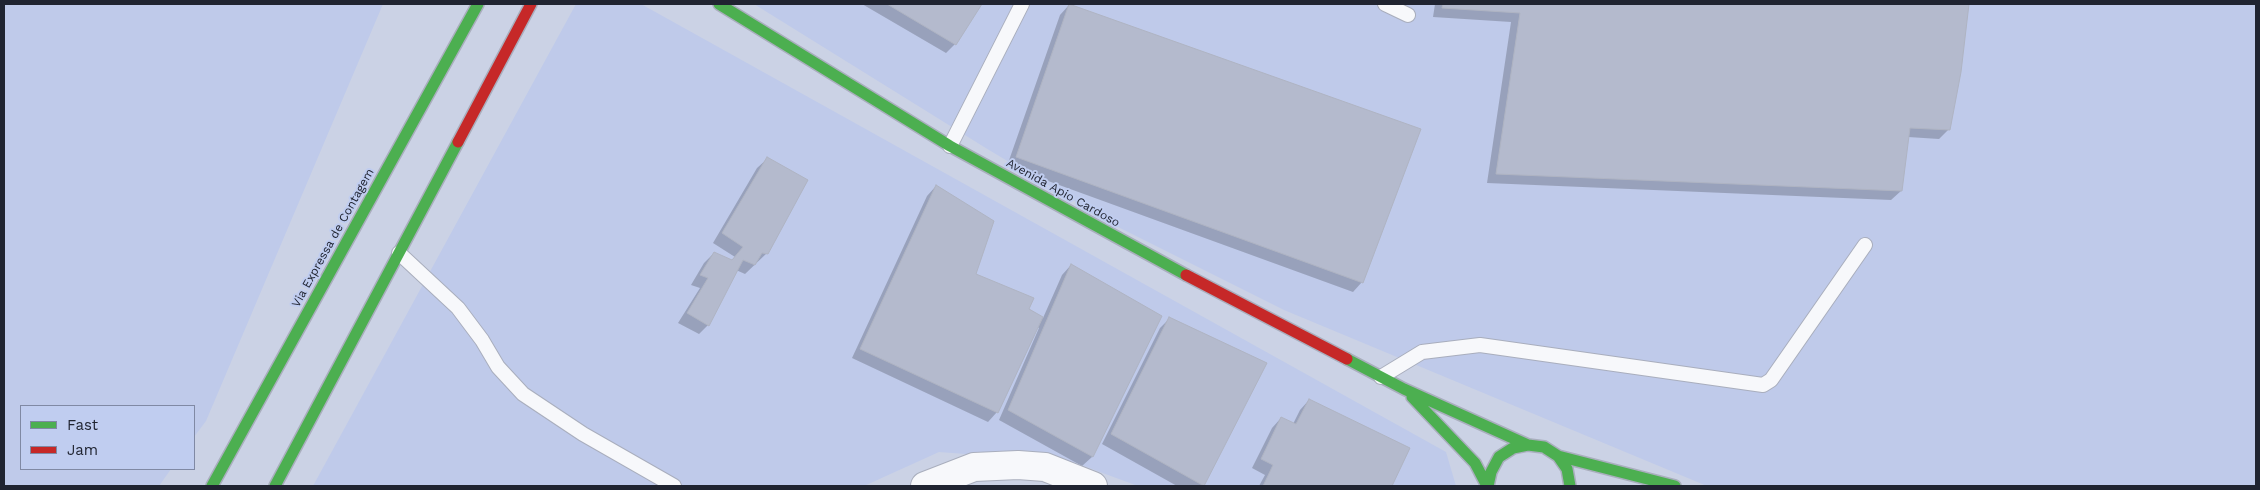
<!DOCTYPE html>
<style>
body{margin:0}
#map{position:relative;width:2260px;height:490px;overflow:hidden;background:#cbd2e5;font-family:"Work Sans",sans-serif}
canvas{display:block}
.frame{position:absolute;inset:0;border:5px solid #202431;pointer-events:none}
.legend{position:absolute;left:20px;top:405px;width:175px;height:65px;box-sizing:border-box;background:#c0cdf0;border:1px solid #8089a4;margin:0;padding:6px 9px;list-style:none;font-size:15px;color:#202431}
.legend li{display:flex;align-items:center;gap:10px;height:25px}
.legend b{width:25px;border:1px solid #8089a4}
</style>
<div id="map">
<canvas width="2260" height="490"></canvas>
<div class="frame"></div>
<ul class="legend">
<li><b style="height:6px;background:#4caf50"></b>Fast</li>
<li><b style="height:6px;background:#c62828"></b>Jam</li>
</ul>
</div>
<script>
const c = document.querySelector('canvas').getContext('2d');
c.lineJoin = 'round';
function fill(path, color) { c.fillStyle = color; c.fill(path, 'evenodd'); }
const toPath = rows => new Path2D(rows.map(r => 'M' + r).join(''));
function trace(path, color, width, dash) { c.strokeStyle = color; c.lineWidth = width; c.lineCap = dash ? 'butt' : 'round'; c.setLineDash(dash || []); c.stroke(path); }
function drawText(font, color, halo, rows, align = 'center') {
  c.font = font + ' "Work Sans",sans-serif'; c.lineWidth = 4; c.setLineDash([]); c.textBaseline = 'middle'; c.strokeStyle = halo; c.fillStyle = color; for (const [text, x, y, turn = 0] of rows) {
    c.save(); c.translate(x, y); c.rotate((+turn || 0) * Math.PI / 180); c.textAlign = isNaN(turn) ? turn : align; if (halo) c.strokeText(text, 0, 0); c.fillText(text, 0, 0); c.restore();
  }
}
fill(toPath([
 [4,4,383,4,206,421,194,437,194,406,21,406,21,469,171,469,159,486,4,486],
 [576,4,641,4,1446,452,1456,486,1138,486,1073,462,939,452,864,486,313,486],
 [754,4,2256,4,2256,486,1707,486,1284,310,1120,228,989,150]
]), '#bfcaea');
fill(toPath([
 [862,4,980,4,955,44,946,53],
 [1435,4,1967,4,1959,72,1949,129,1939,139,1908,137,1901,191,1891,200,1487,183,1511,22,1433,17],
 [1069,5,1362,282,1353,292,1007,166,1060,15],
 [767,159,767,253,745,274,736,270,708,325,699,334,678,323,700,288,691,285,704,263,714,253,731,261,735,257,713,243,757,168],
 [936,186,974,274,1043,318,1062,275,1071,265,1160,316,1092,457,1082,466,999,420,1039,328,1037,327,997,412,988,422,852,358,927,196],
 [1170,318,1265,363,1203,486,1177,486,1102,444,1160,328],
 [1309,400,1409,449,1391,486,1259,486,1265,475,1252,468,1272,428,1281,418,1293,424,1300,410]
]), '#0003');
const building = toPath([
 [887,4,982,4,956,45,887,4],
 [1069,4,1421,129,1363,283,1016,157,1069,4],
 [1443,4,1969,4,1961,72,1950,130,1910,128,1902,191,1496,174,1520,13,1442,8,1443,4],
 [767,157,808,180,768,254,762,253,755,265,743,260,709,326,687,313,708,278,700,275,714,252,732,260,743,247,722,233,767,157],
 [936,185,994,221,976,274,1034,298,1029,309,1043,317,998,413,860,349,936,185],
 [1071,264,1162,316,1093,457,1008,410,1071,264],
 [1169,317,1267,363,1204,486,1111,434,1169,317],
 [1309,399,1410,448,1392,486,1263,486,1273,465,1261,459,1281,417,1296,424,1309,399]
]);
fill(building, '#b4bacd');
trace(building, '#afb4c3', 1);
const lane = toPath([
 [1385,4,1408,15],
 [950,146,1022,4],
 [399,253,458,308,482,340,498,367,523,394,583,434,674,486],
 [1381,377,1422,352,1480,345,1763,385,1771,380,1865,245]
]);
const street = toPath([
 [925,486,974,467,1018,465,1045,467,1093,486]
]);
const fast = toPath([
 [719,4,950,146,1186,275],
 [1347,359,1404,389,1528,445],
 [1412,397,1475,463,1487,486],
 [1558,456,1675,486],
 [212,486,478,4],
 [275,486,458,142],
 [1488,486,1491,472,1499,457,1513,448,1528,445,1544,447,1558,456,1567,469,1570,486]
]);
const jam = toPath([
 [458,142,531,4],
 [1186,275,1347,359]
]);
trace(lane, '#a9aebd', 16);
trace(street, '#a9aebd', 30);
trace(fast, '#a9aebd', 14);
trace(jam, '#a9aebd', 14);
trace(lane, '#f7f8fb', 14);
trace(street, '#f7f8fb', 28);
trace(fast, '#4caf50', 11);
trace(jam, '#c62828', 11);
drawText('12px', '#202431', '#c0cdf0', [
 ["Avenida Apio Cardoso",1063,193,29],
 ["Via Expressa de Contagem",333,238,-61]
]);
</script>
